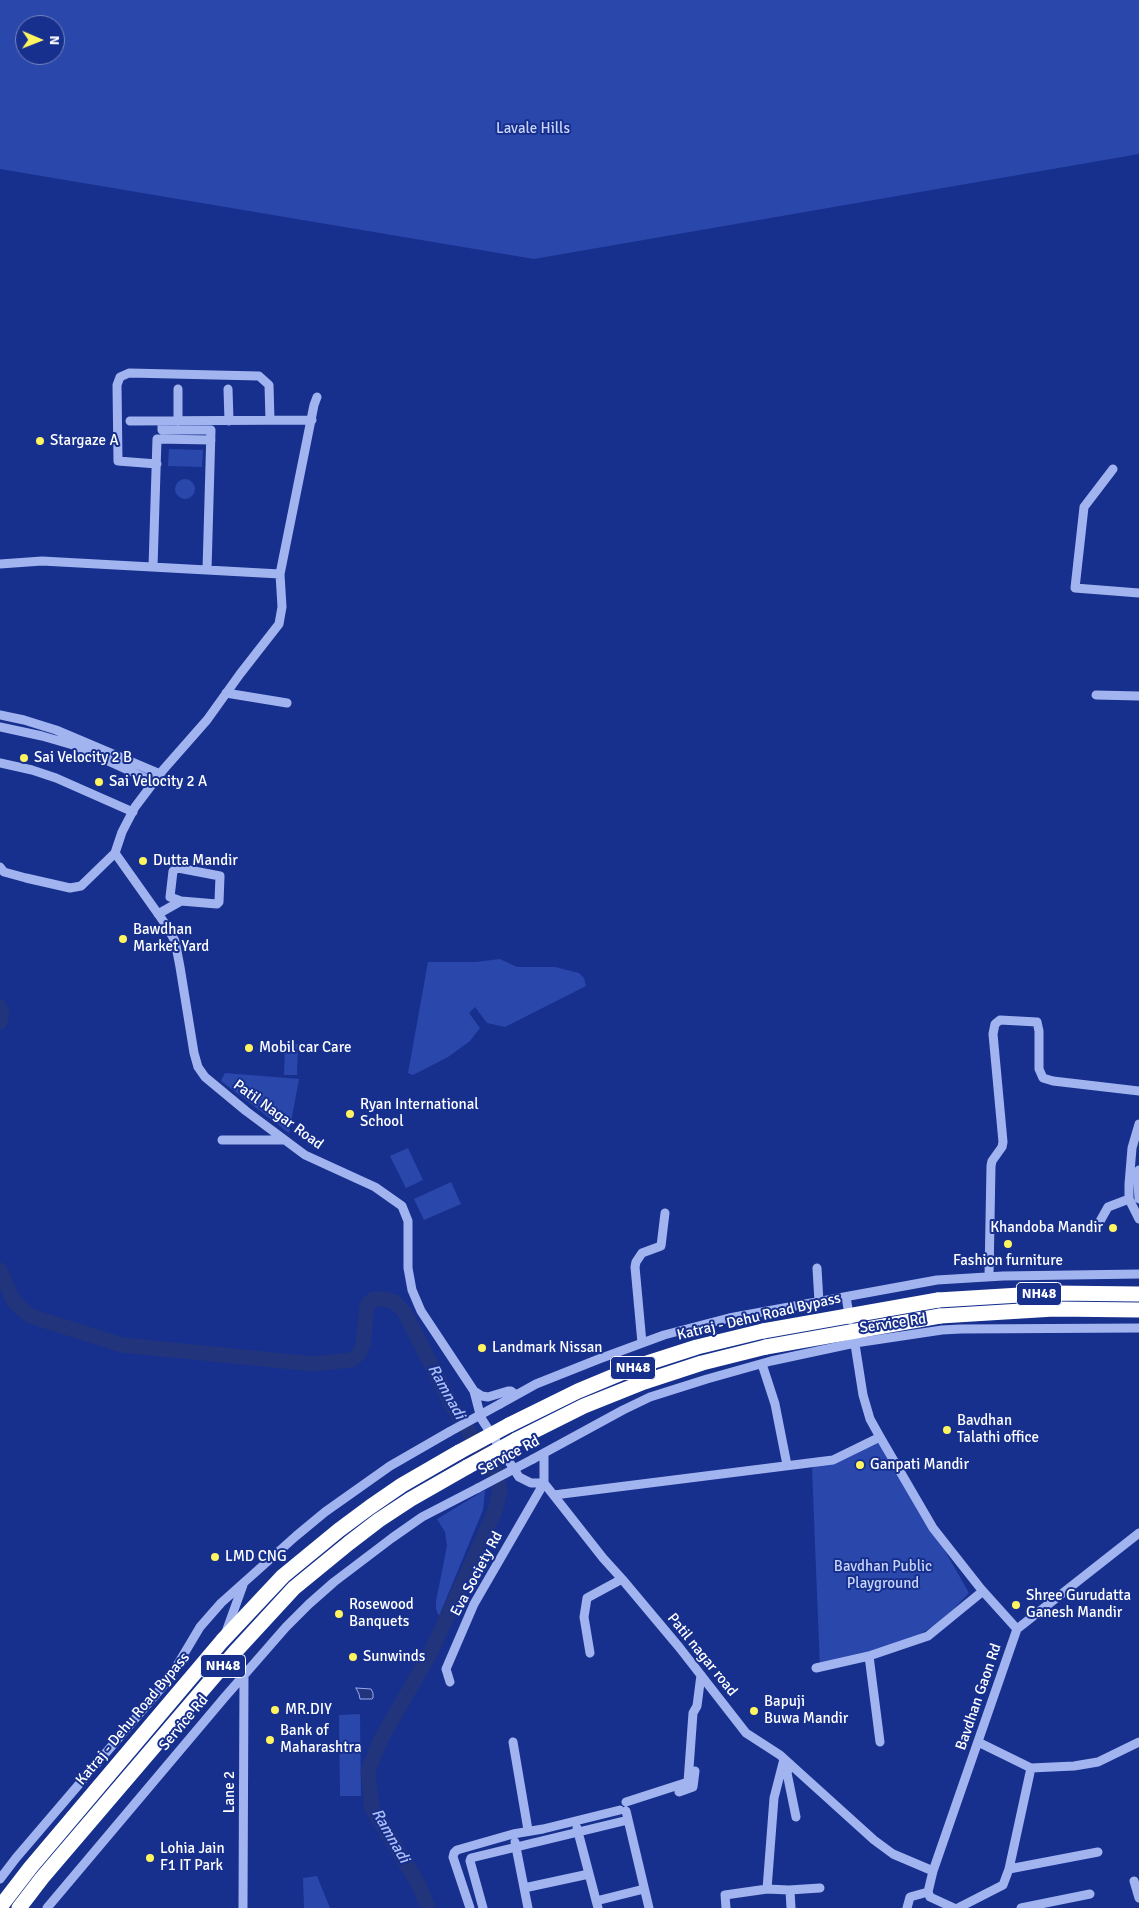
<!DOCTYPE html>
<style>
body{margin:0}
#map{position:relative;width:1139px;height:1908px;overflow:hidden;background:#17308d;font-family:Signika,sans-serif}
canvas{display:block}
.north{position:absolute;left:15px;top:15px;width:50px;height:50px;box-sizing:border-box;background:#17308d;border:1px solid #7483bb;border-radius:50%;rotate:91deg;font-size:14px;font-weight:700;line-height:20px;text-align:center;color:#fff}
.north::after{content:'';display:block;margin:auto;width:18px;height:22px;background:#fff560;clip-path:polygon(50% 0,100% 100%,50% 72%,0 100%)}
</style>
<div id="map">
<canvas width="1139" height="1908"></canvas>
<div class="north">N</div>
</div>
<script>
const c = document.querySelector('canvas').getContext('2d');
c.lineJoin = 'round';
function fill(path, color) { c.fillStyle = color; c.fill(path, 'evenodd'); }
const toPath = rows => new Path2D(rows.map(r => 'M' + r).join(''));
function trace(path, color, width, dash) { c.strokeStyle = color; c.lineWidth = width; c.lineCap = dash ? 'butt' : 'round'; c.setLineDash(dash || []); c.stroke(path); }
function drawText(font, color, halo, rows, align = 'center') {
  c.font = font + ' Signika,sans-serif'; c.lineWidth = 4; c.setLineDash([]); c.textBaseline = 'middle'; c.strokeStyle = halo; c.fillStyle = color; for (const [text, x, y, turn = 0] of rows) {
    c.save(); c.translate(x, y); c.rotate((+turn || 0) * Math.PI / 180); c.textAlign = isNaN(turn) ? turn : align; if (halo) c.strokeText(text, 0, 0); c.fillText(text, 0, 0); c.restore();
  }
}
fill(toPath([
 [0,0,1139,0,1139,154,534,259,0,169],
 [25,25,55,25,55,55,25,55],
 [169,449,203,450,202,467,168,466],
 '175 489a10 10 0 1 1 20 0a10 10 0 1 1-20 0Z',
 [500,959,517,967,555,967,579,973,584,978,586,986,505,1027,487,1023,475,1007,469,1013,480,1028,470,1041,448,1057,413,1075,408,1073,428,962,475,962],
 [285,1044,298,1044,297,1075,284,1075],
 [225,1073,299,1079,289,1133,221,1081],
 [408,1148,423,1180,406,1188,390,1156],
 [451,1182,461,1204,424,1220,414,1199],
 [880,1437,969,1593,942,1621,908,1641,820,1669,812,1468],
 [485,1490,483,1510,439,1616,436,1609,436,1601,447,1546,445,1532,437,1519],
 [360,1714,361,1796,340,1796,339,1715],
 [317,1876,330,1908,304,1908,303,1878]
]), '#2a47ac');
const water = toPath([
 [356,1688,371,1689,373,1693,373,1698,372,1699,360,1699,359,1694,356,1688]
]);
fill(water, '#22347b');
trace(water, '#95abf2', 1);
trace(toPath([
 [0,1007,2,1014,0,1022],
 [0,1270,14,1302,30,1316,122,1345,313,1364,351,1360,359,1354,363,1345,367,1306,373,1299,384,1299,395,1302,405,1313,451,1404,487,1460,495,1470,500,1491,496,1508,488,1527,431,1652,381,1739,368,1771,372,1808,419,1885,428,1908]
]), '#22347b', 15);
trace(toPath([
 [178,389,178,421],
 [228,389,229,421],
 [130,421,312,420],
 [162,421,162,430,211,430,207,570],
 [157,464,118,461,117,385,120,377,129,373,259,376,269,385,270,420],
 [1113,469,1084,507,1075,588,1139,593],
 [0,564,42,561,280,574],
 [153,567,157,439,211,440],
 [226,693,287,703],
 [1096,695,1139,696],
 [0,715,24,720,56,730,160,774],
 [0,727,42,736,73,745,154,782],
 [0,763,32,770,56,778,133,812],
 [115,853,166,925,175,941,180,967,194,1053,198,1067,205,1077,246,1111,305,1155,375,1187,402,1206,408,1221,408,1268,412,1290,421,1311,474,1391,482,1396,488,1397,508,1391,511,1391,515,1394],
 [0,867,4,872,26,878,70,888,81,886,115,853,122,832,135,807,163,770,207,720,240,674,279,624,282,607,280,574,314,405,317,397],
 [178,868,220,876,219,902,217,904,181,901,170,897,173,871,178,868],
 [158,914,181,901],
 [1139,1124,1132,1148,1129,1184,1129,1199,1139,1219],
 [222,1140,284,1140],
 [1139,1170,1138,1183,1139,1199],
 [1099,1223,1108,1207,1129,1199],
 [817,1268,819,1302],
 [989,1276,991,1166,992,1161,1002,1147,1003,1142,993,1034,995,1024,1000,1020,1037,1022,1039,1031,1039,1069,1043,1078,1053,1081,1139,1091],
 [846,1297,850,1320],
 [854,1338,863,1395,870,1419,880,1437,933,1528,981,1589,1017,1629],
 [642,1343,635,1267,636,1262,642,1253,661,1246,665,1213],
 [762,1364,775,1404,787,1465],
 [474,1391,481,1418,519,1477,531,1483,544,1483],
 [500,1404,536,1384,599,1359,664,1335,729,1318,937,1280,1003,1276,1139,1274],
 [544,1453,544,1483,603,1558,622,1579,679,1647,746,1733,780,1755,874,1840,893,1854,933,1871],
 [533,1459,623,1410,650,1397,707,1379,771,1361,855,1343,942,1330,961,1329,1139,1328],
 [554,1495,833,1460,880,1437],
 [226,1632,243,1585],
 [590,1653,584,1617,587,1598,622,1579],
 [869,1656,880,1742],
 [816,1668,869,1656,928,1636,983,1591],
 [450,1682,446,1669,474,1604,544,1483],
 [513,1742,528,1830],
 [978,1742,1031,1768,1074,1766,1098,1762,1139,1742],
 [790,1764,787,1773,796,1817],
 [679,1792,693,1787,695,1771],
 [626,1802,688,1782,693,1713,697,1706,701,1675],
 [626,1811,649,1908],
 [577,1828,598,1908],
 [515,1842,528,1908],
 [1009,1869,1098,1852],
 [0,1879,16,1858,169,1679,200,1627,221,1603,296,1536,325,1512,390,1466,449,1432],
 [1134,1881,1139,1898],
 [524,1888,589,1874],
 [767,1889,774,1798,784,1759],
 [789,1890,820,1888],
 [596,1901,644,1889],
 [47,1908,224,1698,286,1627,309,1604,334,1582,392,1538,422,1517,478,1488],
 [243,1908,244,1675],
 [470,1908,453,1857,454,1853,457,1850,513,1834,543,1829,620,1810],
 [483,1908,470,1861,471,1858,628,1820],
 [726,1908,725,1895,767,1889,789,1890,790,1891,791,1908],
 [907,1908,910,1897,928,1892],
 [954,1908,930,1897,928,1892,933,1871,1017,1629,1139,1533],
 [958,1908,1003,1885,1009,1869,1031,1768],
 [1021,1908,1090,1894]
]), '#a2b4ef', 9);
trace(toPath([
 [938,1300,1053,1293,1139,1294],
 [940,1316,1054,1309,1139,1310],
 [509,1425,578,1391,638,1366,697,1347,763,1331],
 [516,1440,584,1406,644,1382,702,1363,766,1347],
 [0,1907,30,1868,222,1641,283,1576,339,1530,370,1507,402,1485,459,1452],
 [19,1908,42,1878,235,1652,294,1588,349,1543,379,1520,411,1499,467,1467]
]), '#fff', 15);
trace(toPath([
 [449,1432,500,1404],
 [478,1488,533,1459]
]), '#a2b4ef', 9);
trace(toPath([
 [763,1331,938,1300],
 [766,1347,940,1316],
 [459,1452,509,1425],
 [467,1467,516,1440]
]), '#fff', 15);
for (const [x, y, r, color] of [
 [40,441,5,"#fff560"],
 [24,758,5,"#fff560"],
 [99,782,5,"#fff560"],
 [143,861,5,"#fff560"],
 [123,939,5,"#fff560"],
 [249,1048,5,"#fff560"],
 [350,1114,5,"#fff560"],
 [1113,1228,5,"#fff560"],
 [1008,1244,5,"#fff560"],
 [482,1348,5,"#fff560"],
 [947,1430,5,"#fff560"],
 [860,1465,5,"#fff560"],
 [215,1557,5,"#fff560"],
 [1016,1605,5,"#fff560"],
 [339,1614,5,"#fff560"],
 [353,1657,5,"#fff560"],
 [275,1710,5,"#fff560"],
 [754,1711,5,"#fff560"],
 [270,1740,5,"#fff560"],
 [150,1858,5,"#fff560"]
]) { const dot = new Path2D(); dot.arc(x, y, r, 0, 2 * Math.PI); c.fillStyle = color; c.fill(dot); trace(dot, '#17308d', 2); }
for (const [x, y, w] of [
 [1039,1294,45],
 [633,1368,45],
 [223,1666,45]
]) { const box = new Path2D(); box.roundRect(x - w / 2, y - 11.5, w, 23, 4); c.fillStyle = '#17308d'; c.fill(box); trace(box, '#fff', 1); }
drawText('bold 14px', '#fff', null, [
 ["NH48",1039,1294],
 ["NH48",633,1368],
 ["NH48",223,1666]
]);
drawText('15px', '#c9d4fb', '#17308d', [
 ["Lavale Hills",533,129],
 ["Bavdhan Public",883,1567],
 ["Playground",883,1584]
]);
drawText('15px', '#fff', '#17308d', [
 ["Stargaze A",50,441],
 ["Sai Velocity 2 B",34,758],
 ["Sai Velocity 2 A",109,782],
 ["Dutta Mandir",153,861],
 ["Bawdhan",133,930],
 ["Market Yard",133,947],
 ["Mobil car Care",259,1048],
 ["Ryan International",360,1105],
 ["School",360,1122],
 ["Khandoba Mandir",1103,1228,"right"],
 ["Fashion furniture",1008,1261,"center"],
 ["Landmark Nissan",492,1348],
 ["Bavdhan",957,1421],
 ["Talathi office",957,1438],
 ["Ganpati Mandir",870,1465],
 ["LMD CNG",225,1557],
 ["Shree Gurudatta",1026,1596],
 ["Ganesh Mandir",1026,1613],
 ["Rosewood",349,1605],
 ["Banquets",349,1622],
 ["Sunwinds",363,1657],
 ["Bapuji",764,1702],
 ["Buwa Mandir",764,1719],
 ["MR.DIY",285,1710],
 ["Bank of",280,1731],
 ["Maharashtra",280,1748],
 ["Lohia Jain",160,1849],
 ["F1 IT Park",160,1866]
], 'left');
drawText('15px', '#fff', '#17308d', [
 ["Patil Nagar Road",278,1115,36],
 ["Katraj - Dehu Road Bypass",759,1317,-13],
 ["Service Rd",893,1324,-8],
 ["Service Rd",509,1456,-28],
 ["Eva Society Rd",477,1574,-62],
 ["Patil nagar road",702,1655,51],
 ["Bavdhan Gaon Rd",979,1697,-71],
 ["Katraj - Dehu Road Bypass",133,1719,-50],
 ["Service Rd",184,1723,-50],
 ["Lane 2",230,1792,-90]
]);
drawText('italic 16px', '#aebff6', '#17308d', [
 ["Ramnadi",446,1392,61],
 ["Ramnadi",390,1836,60]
]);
</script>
